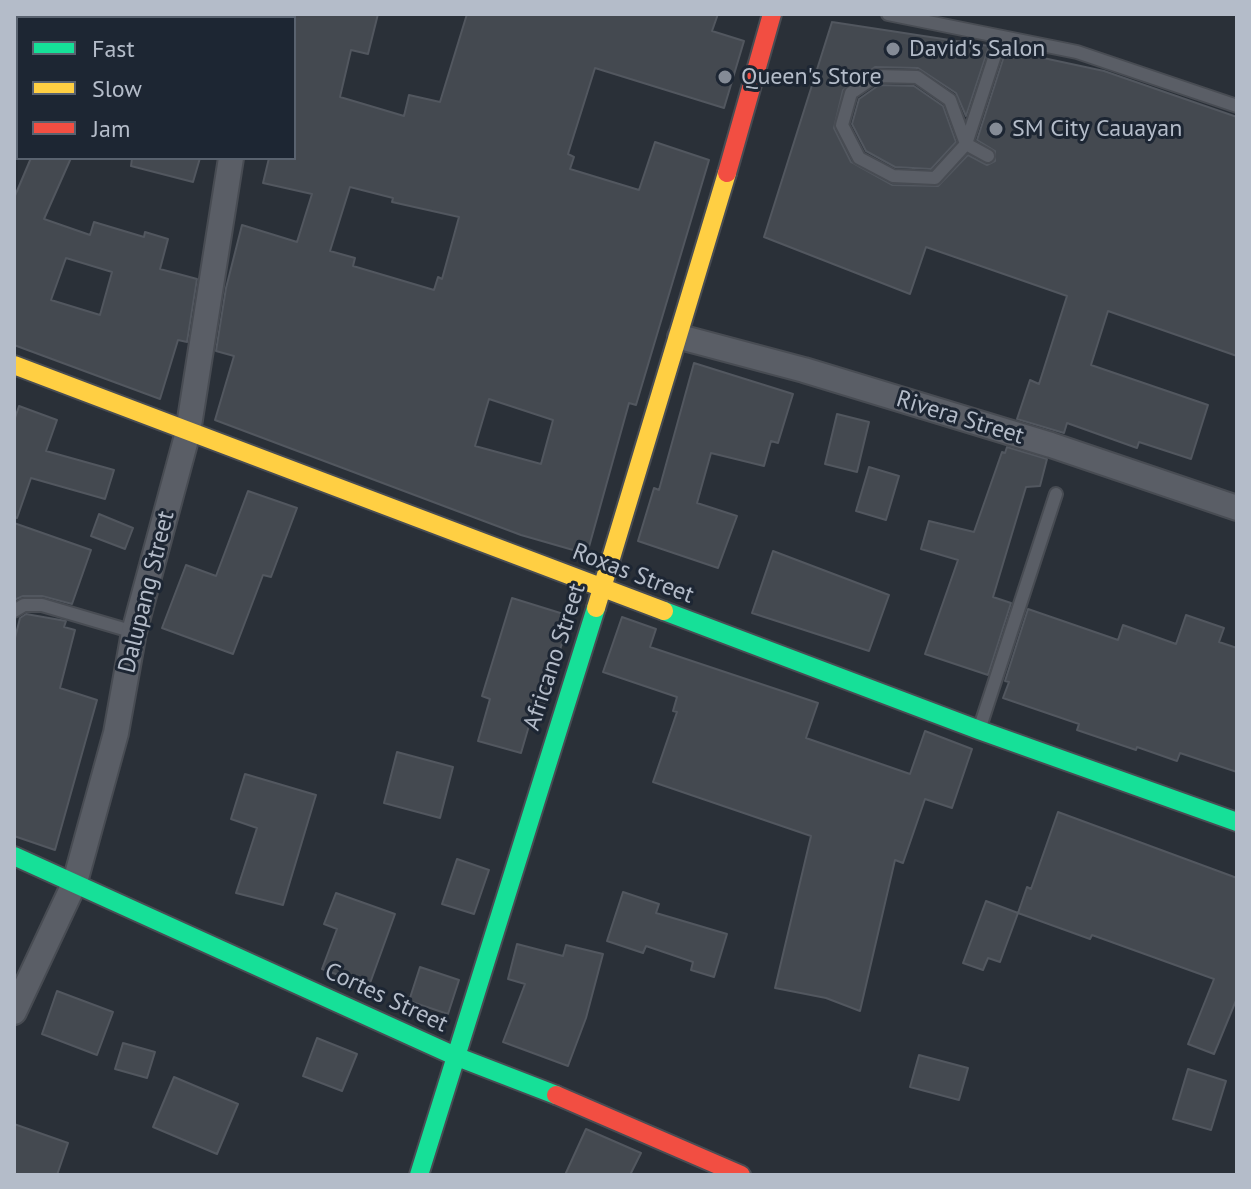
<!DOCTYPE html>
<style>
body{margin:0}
#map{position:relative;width:1251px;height:1189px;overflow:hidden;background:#2a3038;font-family:"PT Sans",sans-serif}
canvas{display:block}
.frame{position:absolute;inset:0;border:16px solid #b4bcc9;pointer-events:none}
.legend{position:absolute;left:16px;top:16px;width:280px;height:144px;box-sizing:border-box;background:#1d2633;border:2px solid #59626f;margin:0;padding:10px 14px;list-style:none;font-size:24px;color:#b4bcc9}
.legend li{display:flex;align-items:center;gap:16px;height:40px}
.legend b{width:40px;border:2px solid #59626f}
</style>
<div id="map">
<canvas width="1251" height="1189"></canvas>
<div class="frame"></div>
<ul class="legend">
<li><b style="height:10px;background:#16e098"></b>Fast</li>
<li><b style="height:10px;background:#ffcf43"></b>Slow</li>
<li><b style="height:10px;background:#f24e42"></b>Jam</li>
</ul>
</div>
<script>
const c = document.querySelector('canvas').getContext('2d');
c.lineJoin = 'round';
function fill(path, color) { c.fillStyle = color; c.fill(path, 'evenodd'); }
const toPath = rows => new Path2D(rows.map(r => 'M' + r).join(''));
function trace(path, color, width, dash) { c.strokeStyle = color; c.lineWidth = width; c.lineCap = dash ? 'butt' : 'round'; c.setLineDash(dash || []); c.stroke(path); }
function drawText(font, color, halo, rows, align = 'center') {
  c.font = font + ' "PT Sans",sans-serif'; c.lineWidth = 6; c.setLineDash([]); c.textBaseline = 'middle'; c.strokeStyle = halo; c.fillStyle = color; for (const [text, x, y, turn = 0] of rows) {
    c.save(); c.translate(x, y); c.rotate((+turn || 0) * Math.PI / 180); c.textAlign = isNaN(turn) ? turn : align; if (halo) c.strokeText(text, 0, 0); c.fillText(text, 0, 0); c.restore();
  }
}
const building = toPath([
 [294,14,378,14,368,54,351,50,340,97,404,116,409,95,440,102,467,14,718,14,712,31,744,41,724,108,595,68,568,154,574,157,570,169,639,190,655,142,709,160,636,405,629,403,587,554,521,535,215,420,234,356,216,351,226,288,242,225,297,242,312,194,263,183,269,158,294,158,294,14],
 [350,187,393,198,392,202,459,217,442,279,438,277,434,290,353,266,355,258,330,251,350,187],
 [489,399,553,420,541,464,475,446,489,399],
 [832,22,989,46,966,116,956,93,918,68,875,67,843,90,834,128,851,162,892,185,938,186,968,155,987,165,995,161,995,151,977,140,1006,50,1104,71,1237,117,1237,356,1108,311,1091,365,1208,405,1191,459,1139,442,1137,448,1067,423,1064,433,1017,419,1030,380,1039,384,1067,296,926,247,910,294,764,237,832,22],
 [879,85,914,86,943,106,956,142,931,169,895,167,866,151,852,124,859,99,879,85],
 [31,158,71,158,44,219,90,235,94,222,144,237,145,232,168,239,160,269,197,279,187,342,178,340,160,399,14,345,14,198,31,158],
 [66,258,112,272,100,315,51,300,66,258],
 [132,158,200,158,193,182,131,166,132,158],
 [694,363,793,394,778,443,771,441,764,466,711,453,697,503,737,516,718,568,638,541,654,488,659,490,694,363],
 [19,406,57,420,46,451,114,470,105,499,31,478,17,518,14,517,14,421,19,406],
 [837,414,869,422,857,472,825,464,837,414],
 [1007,447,1047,459,1040,486,1026,487,993,597,1011,603,988,675,925,654,958,560,921,549,929,521,974,532,1002,452,1005,453,1007,447],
 [869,467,899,476,886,520,856,511,869,467],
 [248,491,297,508,271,577,263,575,233,654,162,628,186,565,216,576,248,491],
 [99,514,133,528,125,549,91,536,99,514],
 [14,523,91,550,72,604,42,596,23,596,14,600,14,523],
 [773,551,889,595,869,651,752,613,773,551],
 [512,598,570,616,541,715,533,712,521,753,478,741,490,699,482,696,512,598],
 [1028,609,1118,640,1123,625,1176,644,1186,615,1224,628,1219,642,1237,648,1237,772,1180,753,1177,761,1137,747,1136,750,1077,730,1079,724,1003,698,1009,682,1005,681,1028,609],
 [26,614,66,621,64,627,75,630,60,688,97,700,55,850,14,836,14,642,20,618,26,614],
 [622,617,656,629,650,647,818,703,806,738,910,774,925,731,972,749,952,808,925,799,903,863,895,860,860,1011,826,998,775,988,811,836,653,782,677,712,673,711,677,697,603,672,622,617],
 [397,752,453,767,440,818,384,803,397,752],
 [245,774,316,795,283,905,236,893,257,828,231,819,245,774],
 [1058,812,1237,878,1237,998,1214,1054,1188,1044,1214,979,1092,935,1090,939,1018,913,1027,887,1031,889,1058,812],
 [457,859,489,870,474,914,442,904,457,859],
 [623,892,659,904,656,913,727,934,714,977,691,970,693,962,646,946,643,953,607,941,623,892],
 [336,893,395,914,369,986,322,969,337,929,324,924,336,893],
 [986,901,1018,913,1000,962,988,958,983,970,963,963,986,901],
 [517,944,563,956,566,945,603,954,586,1018,568,1066,503,1042,525,984,508,979,517,944],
 [420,967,459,980,448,1014,409,1001,420,967],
 [57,991,113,1012,97,1055,42,1034,57,991],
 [317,1038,357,1054,342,1091,303,1076,317,1038],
 [123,1043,155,1052,147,1078,115,1069,123,1043],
 [919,1055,968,1068,959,1100,910,1087,919,1055],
 [1188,1069,1226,1081,1211,1130,1173,1119,1188,1069],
 [174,1077,238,1104,217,1154,153,1127,174,1077],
 [14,1124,68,1143,57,1175,14,1175,14,1124],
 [586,1129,641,1153,630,1175,565,1175,586,1129]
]);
fill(building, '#444950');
trace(building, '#52575f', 2);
const lane = toPath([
 [888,14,1077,52,1237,106],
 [988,156,966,144,950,100,917,77,876,76,851,93,842,125,859,158,893,176,935,178,966,144,1001,37],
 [14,611,24,605,42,605,134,632],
 [980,727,1056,494]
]);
const street = toPath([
 [252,18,253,14],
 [680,337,804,370,1051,445,1237,508],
 [14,1012,75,882,116,733,134,632,188,432,231,158]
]);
const fast = toPath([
 [664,611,979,730,1237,822],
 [14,856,455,1056,556,1095],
 [419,1175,596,608]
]);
const slow = toPath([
 [14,365,664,611],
 [596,608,727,173]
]);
const jam = toPath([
 [727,173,772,14],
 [556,1095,741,1175]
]);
trace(lane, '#484c53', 16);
trace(street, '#484c53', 28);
trace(fast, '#484c53', 22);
trace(slow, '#484c53', 22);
trace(jam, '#484c53', 22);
trace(lane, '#5a5e66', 12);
trace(street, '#5a5e66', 24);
trace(fast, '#16e098', 18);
trace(slow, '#ffcf43', 18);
trace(jam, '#f24e42', 18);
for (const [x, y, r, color] of [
 [893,49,8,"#848b96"],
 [725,77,8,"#848b96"],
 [996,129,8,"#848b96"]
]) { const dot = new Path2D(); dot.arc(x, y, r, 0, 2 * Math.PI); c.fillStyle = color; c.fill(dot); trace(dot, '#1d2633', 3); }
drawText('24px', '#b4bcc9', '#1d2633', [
 ["David's Salon",909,49],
 ["Queen's Store",741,77],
 ["SM City Cauayan",1012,129]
], 'left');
drawText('24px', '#b4bcc9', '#1d2633', [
 ["Rivera Street",960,418,17],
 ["Roxas Street",633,574,21],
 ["Dalupang Street",147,592,-76],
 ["Africano Street",555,657,-72],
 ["Cortes Street",386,998,25]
]);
</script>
